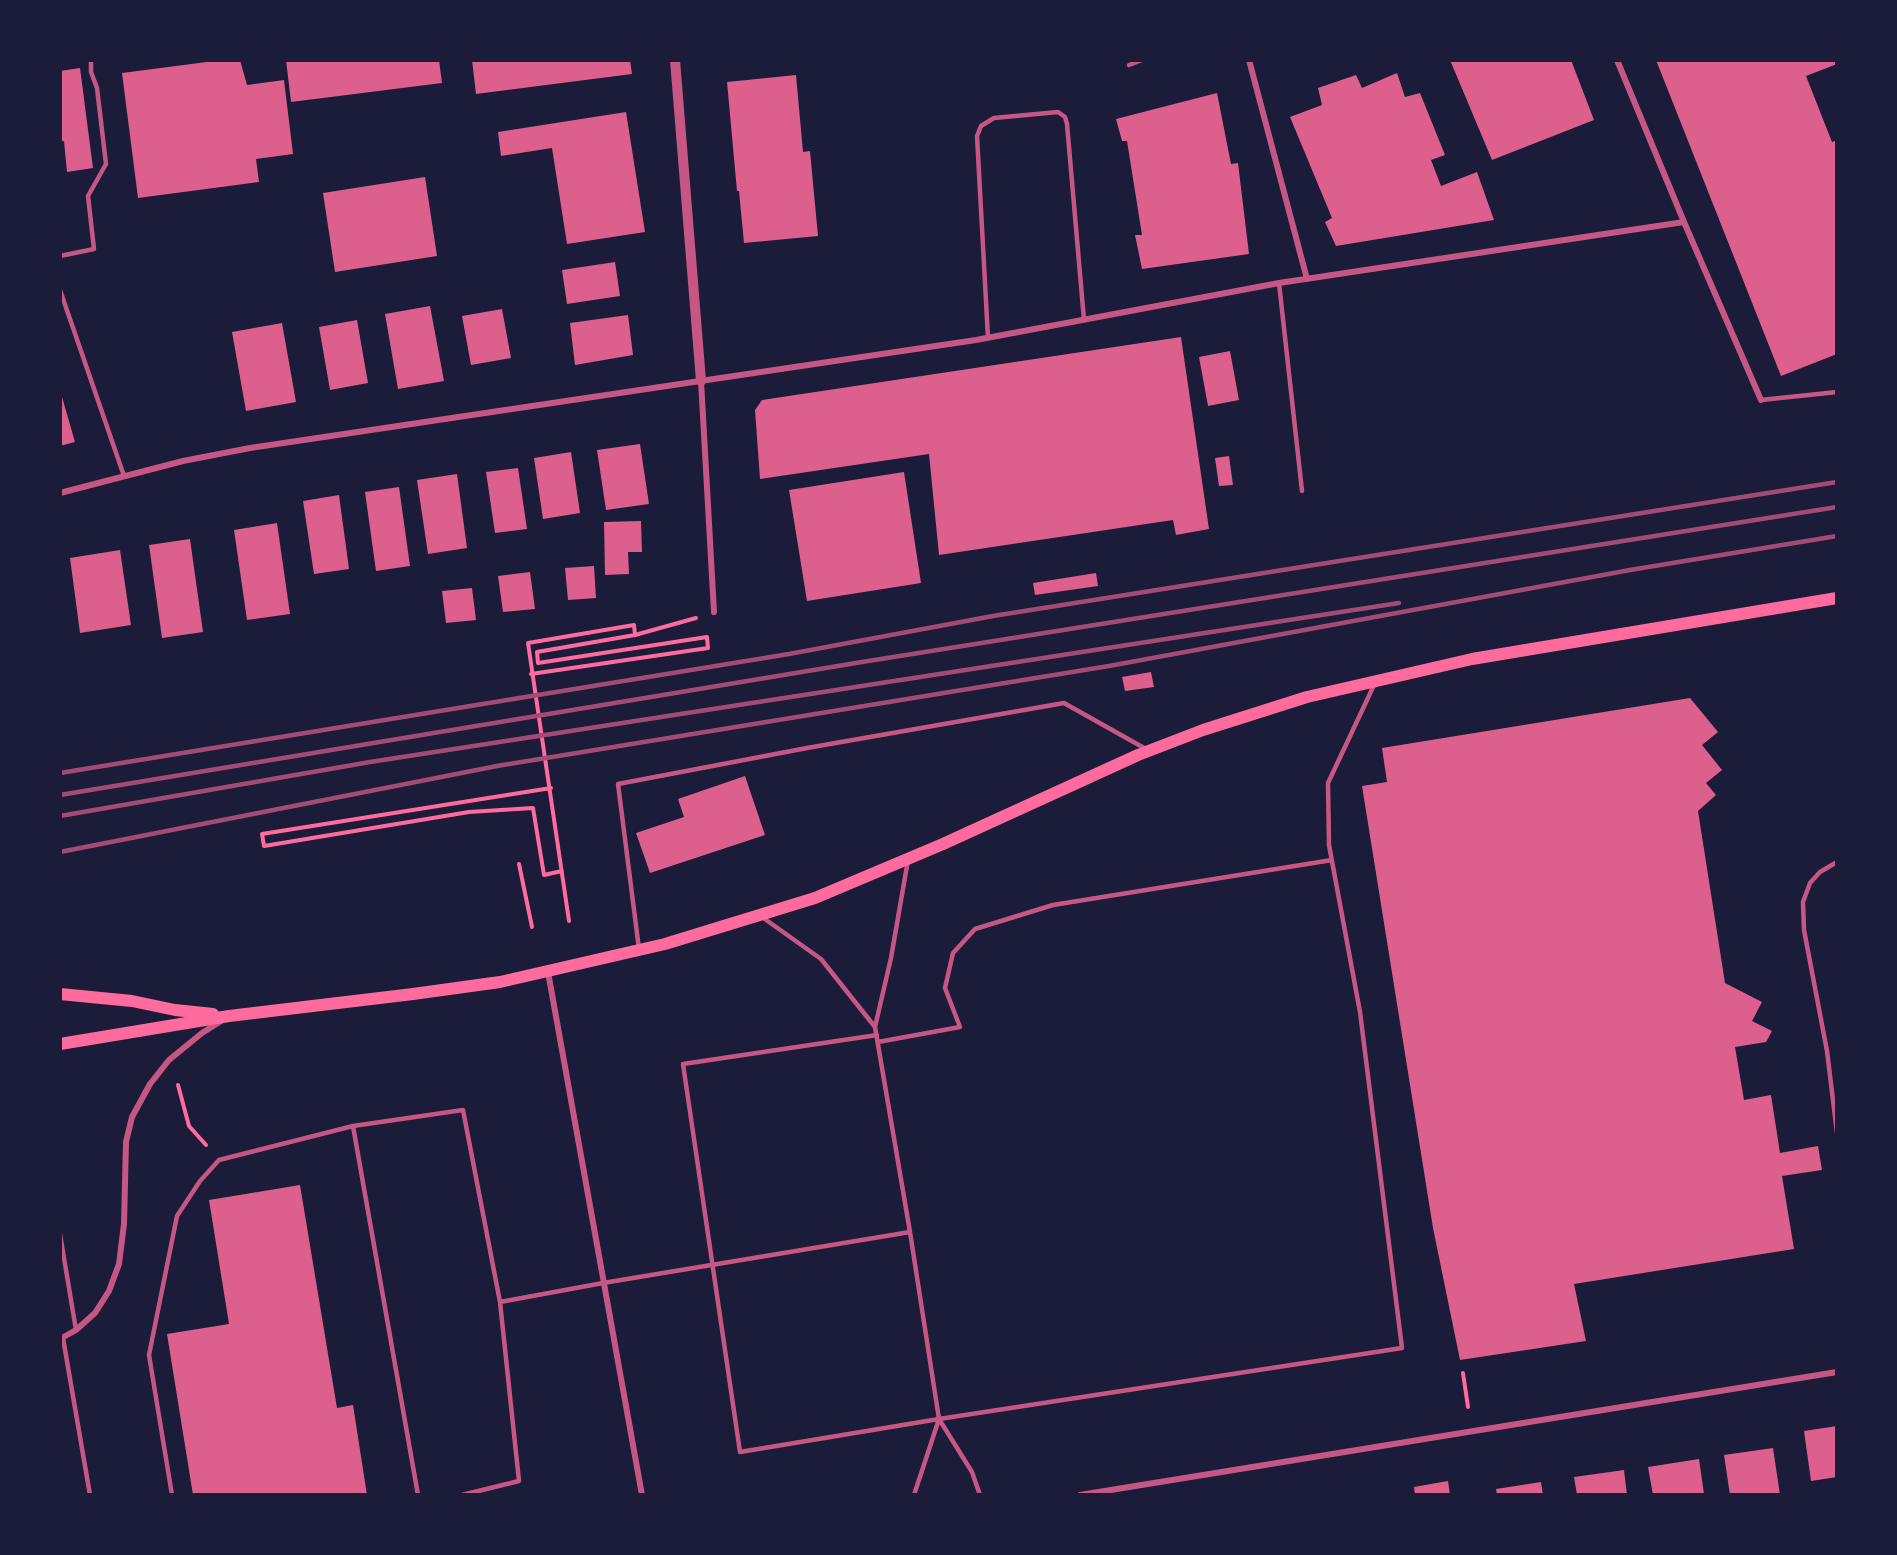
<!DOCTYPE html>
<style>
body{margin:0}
#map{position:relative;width:1897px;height:1555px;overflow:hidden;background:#1b1b3a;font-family:"PT Sans Narrow",sans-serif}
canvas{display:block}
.frame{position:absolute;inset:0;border:62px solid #1b1b3a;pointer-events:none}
</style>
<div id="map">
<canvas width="1897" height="1555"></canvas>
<div class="frame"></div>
</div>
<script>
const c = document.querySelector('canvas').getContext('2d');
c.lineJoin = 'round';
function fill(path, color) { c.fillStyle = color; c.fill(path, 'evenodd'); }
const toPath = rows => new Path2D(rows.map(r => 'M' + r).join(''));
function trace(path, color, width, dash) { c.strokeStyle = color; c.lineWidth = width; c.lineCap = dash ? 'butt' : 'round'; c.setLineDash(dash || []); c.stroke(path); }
fill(toPath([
 [222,60,240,60,247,85,284,80,293,154,256,159,259,182,138,198,122,73],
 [286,60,439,60,442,83,291,102],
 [472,60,630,60,632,74,476,94],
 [1450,60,1571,60,1594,120,1492,160],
 [1656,60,1837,60,1837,64,1806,76,1832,142,1837,140,1837,354,1781,376],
 [80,68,93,168,67,172,64,141,60,142,60,71],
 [1397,73,1405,97,1420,93,1445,155,1431,160,1441,186,1477,172,1494,220,1336,246,1325,222,1332,218,1290,117,1322,105,1318,88,1356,75,1362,88],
 [796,75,803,152,810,151,818,236,744,243,739,191,737,191,727,82],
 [1217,93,1231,164,1238,163,1249,254,1142,269,1135,235,1142,235,1127,141,1122,141,1116,119],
 [626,112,645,232,567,244,552,148,501,156,498,132],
 [425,177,437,256,335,272,323,193],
 [615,262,620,296,567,304,562,270],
 [430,306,444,381,398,389,385,314],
 [502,309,511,358,471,365,462,316],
 [628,315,633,355,575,365,570,323],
 [357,320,368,383,330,390,319,327],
 [282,323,296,402,246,411,232,332],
 [1181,337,1209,529,1176,535,1173,520,939,555,929,454,760,479,755,410,762,400],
 [1230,351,1239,400,1208,406,1199,357],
 [60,390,75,442,60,446],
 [640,444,649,504,606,510,597,450],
 [571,452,580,513,543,519,534,458],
 [1229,456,1233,485,1219,486,1215,458],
 [518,468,527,529,495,533,486,472],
 [904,472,921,583,807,601,789,490],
 [457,474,467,548,428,554,417,480],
 [399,487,410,566,376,571,365,492],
 [339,495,349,569,314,574,303,501],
 [641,521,642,552,628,552,629,574,605,575,604,522],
 [277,523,290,614,247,620,234,530],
 [190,539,203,632,162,638,149,545],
 [120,550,131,625,80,633,70,558],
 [594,566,596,598,568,600,565,568],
 [530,572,535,609,503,612,498,576],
 [1096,573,1098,586,1035,595,1033,583],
 [472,588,476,620,446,623,442,591],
 [1151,672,1154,687,1125,691,1122,677],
 [1690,698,1718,732,1702,745,1722,770,1706,783,1716,795,1698,811,1725,983,1762,1002,1752,1021,1772,1031,1766,1042,1735,1047,1744,1100,1771,1095,1780,1153,1818,1146,1822,1170,1782,1176,1794,1249,1574,1284,1586,1341,1460,1360,1433,1228,1362,786,1387,782,1382,748],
 [745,776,765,835,650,873,636,833,684,817,678,799],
 [300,1185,337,1408,353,1405,367,1495,193,1495,167,1334,229,1324,209,1200],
 [1837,1426,1837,1477,1811,1481,1804,1431],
 [1773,1448,1780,1495,1730,1495,1724,1455],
 [1699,1459,1704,1494,1653,1495,1648,1467],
 [1624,1470,1627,1495,1577,1495,1574,1477],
 [1448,1481,1450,1495,1415,1495,1414,1487],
 [1541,1482,1543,1495,1497,1495,1496,1489]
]), '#dd5f8e');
trace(toPath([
 [531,674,708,648,707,637,538,663,537,652,635,635,696,618],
 [551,788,262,834,264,846,469,812,533,808,544,875,562,871],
 [519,864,532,927],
 [569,921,528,643,634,625,635,635],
 [178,1085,189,1126,206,1145],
 [1463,1373,1468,1407]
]), '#ff6b9d', 4);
trace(toPath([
 [1129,65,1142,60],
 [60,256,94,249,88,196,106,164,97,88,91,72,91,60],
 [1279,283,1302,491],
 [60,290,124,476],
 [988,338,977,136,981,126,994,118,1058,112,1065,117,1067,124,1084,320],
 [1761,400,1837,392],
 [908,860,891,958,875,1027,910,1232],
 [1837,862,1820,872,1810,883,1803,902,1804,930,1827,1051,1837,1133],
 [762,917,821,959,875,1027],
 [639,949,618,784,807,748,1064,703,1146,749],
 [877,1035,683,1064,740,1452,939,1419,1402,1348,1360,1012,1329,845,1328,783,1375,683],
 [878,1042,960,1027,945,988,953,953,975,929,1053,905,1332,860],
 [60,1234,76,1330],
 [500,1302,603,1283,910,1232,939,1419,972,1472,980,1495],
 [63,1338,90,1495],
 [172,1495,149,1355,177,1216,200,1181,219,1160,353,1126],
 [418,1495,353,1126,463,1110,500,1302,519,1481,462,1495],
 [914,1495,939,1419]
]), '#c65784', 4.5);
trace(toPath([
 [1249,60,1307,279],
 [1617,60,1684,222,1761,400],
 [701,381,714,612],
 [60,493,183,461,250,448,976,340,1279,283,1684,222],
 [548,972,642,1495],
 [60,1339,76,1330,95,1313,109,1291,119,1264,124,1224,126,1142,132,1117,150,1084,169,1060,202,1033,221,1021],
 [1080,1495,1837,1372]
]), '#c65784', 6);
trace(toPath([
 [675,60,701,381]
]), '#c65784', 10);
trace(toPath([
 [60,994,132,1001,175,1010,213,1014],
 [60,1044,229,1016,413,994,500,982,665,944,815,898,943,844,1138,755,1203,730,1307,697,1472,659,1837,598]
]), '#ff6b9d', 12);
trace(toPath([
 [60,773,789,654,993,616,1837,482],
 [60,795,862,662,1837,507],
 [60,816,370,762,1399,603],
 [60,852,497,766,1109,666,1630,570,1837,536]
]), '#a44b75', 4.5);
</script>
